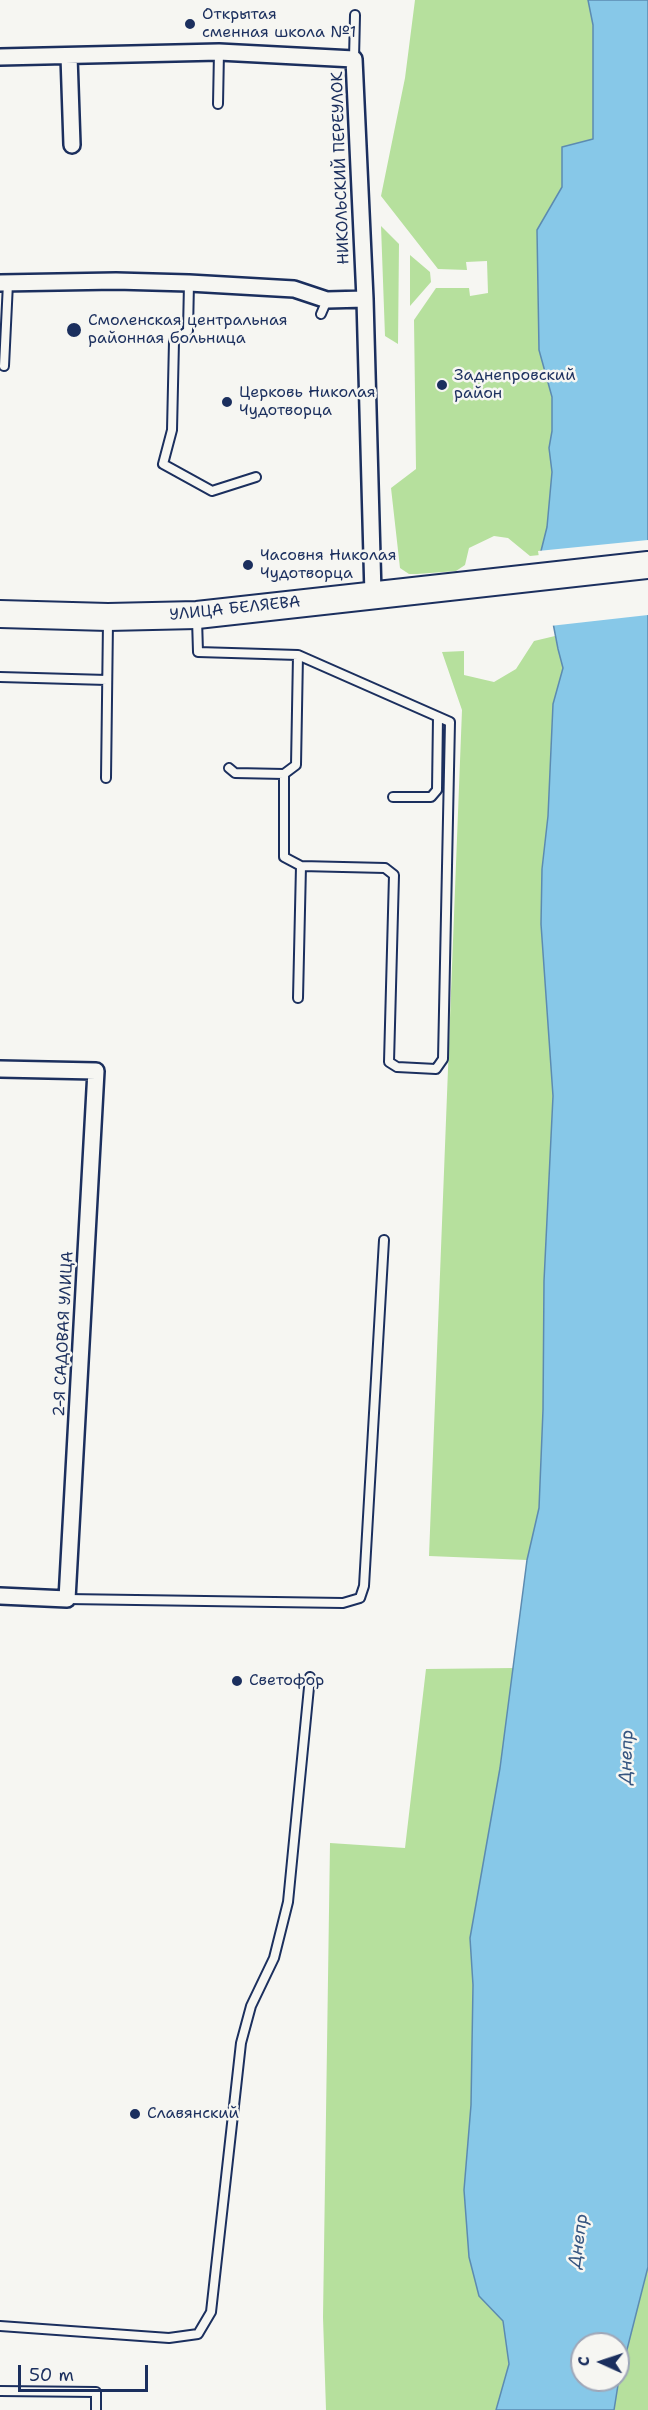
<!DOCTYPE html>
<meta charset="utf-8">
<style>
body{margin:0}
#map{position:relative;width:648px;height:2410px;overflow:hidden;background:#f6f6f2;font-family:"Shantell Sans",sans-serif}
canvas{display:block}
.north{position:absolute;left:570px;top:2332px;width:60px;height:60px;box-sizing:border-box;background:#f6f6f2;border:2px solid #9ea6b7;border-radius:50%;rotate:273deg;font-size:16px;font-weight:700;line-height:24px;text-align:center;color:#1b2f5e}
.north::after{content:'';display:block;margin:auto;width:21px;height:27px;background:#1b2f5e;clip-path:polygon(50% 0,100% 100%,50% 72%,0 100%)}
.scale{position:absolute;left:18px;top:2365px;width:130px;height:27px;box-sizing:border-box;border:3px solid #1b2f5e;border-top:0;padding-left:8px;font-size:18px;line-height:21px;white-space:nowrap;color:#1b2f5e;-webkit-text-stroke:4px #f6f6f2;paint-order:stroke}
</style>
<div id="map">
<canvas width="648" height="2410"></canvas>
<div class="north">С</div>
<div class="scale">50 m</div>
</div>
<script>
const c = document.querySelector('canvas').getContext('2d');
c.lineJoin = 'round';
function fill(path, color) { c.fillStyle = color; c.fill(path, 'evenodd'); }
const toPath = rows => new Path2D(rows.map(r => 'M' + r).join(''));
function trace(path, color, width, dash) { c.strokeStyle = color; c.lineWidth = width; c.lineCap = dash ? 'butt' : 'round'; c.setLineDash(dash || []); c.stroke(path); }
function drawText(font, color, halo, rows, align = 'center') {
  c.font = font + ' "Shantell Sans",sans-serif'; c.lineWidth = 5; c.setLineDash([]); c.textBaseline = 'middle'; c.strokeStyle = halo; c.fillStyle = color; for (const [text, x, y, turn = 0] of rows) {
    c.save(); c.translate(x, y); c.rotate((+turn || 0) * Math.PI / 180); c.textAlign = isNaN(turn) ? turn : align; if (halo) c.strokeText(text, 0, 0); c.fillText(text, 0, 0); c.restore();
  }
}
fill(toPath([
 [415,0,588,0,593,25,593,139,562,147,562,187,537,230,539,350,552,397,552,431,549,448,552,472,547,527,540,555,530,556,508,538,494,536,469,548,465,565,456,571,417,574,409,574,400,568,391,488,416,469,414,320,436,288,469,288,470,296,488,293,487,261,466,262,467,270,438,269,381,196,405,78],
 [381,226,399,244,398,344,385,336],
 [410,255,430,272,431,282,410,306],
 [555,636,563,668,553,704,548,816,542,869,541,924,553,1096,544,1281,543,1410,539,1508,527,1560,429,1556,462,710,442,652,464,651,464,675,494,682,516,669,534,641],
 [514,1668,500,1768,470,1938,473,1985,471,2105,464,2190,479,2296,503,2321,509,2364,496,2410,326,2410,323,2317,330,1843,405,1848,426,1669],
 [648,2267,648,2410,614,2410,618,2385]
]), '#b6e09d');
const water = toPath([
 [588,0,648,0,648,2267,618,2385,614,2410,496,2410,509,2364,503,2321,479,2296,469,2257,464,2190,471,2105,473,1985,470,1938,500,1768,527,1560,539,1508,543,1410,544,1281,553,1096,541,924,542,869,548,816,553,704,563,668,558,649,540,555,547,527,552,472,549,448,552,431,552,397,539,350,537,230,562,187,562,147,593,139,593,25,588,0],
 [582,2344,618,2344,618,2380,582,2380,582,2344]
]);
fill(water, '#87c8e8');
trace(water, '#5c8bb1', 1.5);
fill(toPath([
 [648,540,648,615,550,626,538,551]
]), '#f6f6f2');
const service = toPath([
 [354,59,355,15],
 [218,104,219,52],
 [189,283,188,331,174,341,172,430,163,464,212,491,256,477],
 [321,314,327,300],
 [4,366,8,283],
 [197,619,198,652,298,655,450,722,443,1059,436,1069,397,1067,389,1062,394,875,385,868,301,866,284,857,284,774],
 [0,677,107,680],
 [229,768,235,773,284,774,296,765,298,655],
 [106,778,108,622],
 [393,797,431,797,437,790,438,717],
 [298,998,301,866],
 [67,1599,343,1603,360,1598,364,1586,384,1240],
 [0,2326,169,2338,198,2334,211,2312,241,2043,251,2006,274,1958,288,1902,310,1677],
 [0,2391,96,2392,96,2410]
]);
const minor = toPath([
 [69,56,72,145],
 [0,57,219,52,354,59,365,299,373,594],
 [0,283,116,281,189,283,294,289,327,300,365,299],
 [0,1069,96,1071,67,1599,0,1596]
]);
const primary = toPath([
 [0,614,108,617,197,615,648,565]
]);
trace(service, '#1b2f5e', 12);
trace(minor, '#1b2f5e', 20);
trace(primary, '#1b2f5e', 30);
trace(service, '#f6f6f2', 8);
trace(minor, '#f6f6f2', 15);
trace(primary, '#f6f6f2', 26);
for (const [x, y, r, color] of [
 [190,24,6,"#1b2f5e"],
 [74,330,8,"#1b2f5e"],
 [442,385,6,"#1b2f5e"],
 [227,402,6,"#1b2f5e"],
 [248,565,6,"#1b2f5e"],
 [237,1681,6,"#1b2f5e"],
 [135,2114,6,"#1b2f5e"]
]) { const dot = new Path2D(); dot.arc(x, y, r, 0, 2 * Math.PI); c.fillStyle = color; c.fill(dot); trace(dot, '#f6f6f2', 2); }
drawText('16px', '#1b2f5e', '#f6f6f2', [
 ["Открытая",202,15],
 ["сменная школа №1",202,33],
 ["Смоленская центральная",88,321],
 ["районная больница",88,339],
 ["Заднепровский",454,376],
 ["район",454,394],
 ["Церковь Николая",239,393],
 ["Чудотворца",239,411],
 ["Часовня Николая",260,556],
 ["Чудотворца",260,574],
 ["Светофор",249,1681],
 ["Славянский",147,2114]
], 'left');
drawText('16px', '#1b2f5e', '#f6f6f2', [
 ["НИКОЛЬСКИЙ ПЕРЕУЛОК",341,168,-92],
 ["УЛИЦА БЕЛЯЕВА",235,609,-6],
 ["2-Я САДОВАЯ УЛИЦА",64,1334,-87]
]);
drawText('italic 18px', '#365580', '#f6f6f2', [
 ["Днепр",627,1757,-88],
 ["Днепр",579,2241,-82]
]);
</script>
